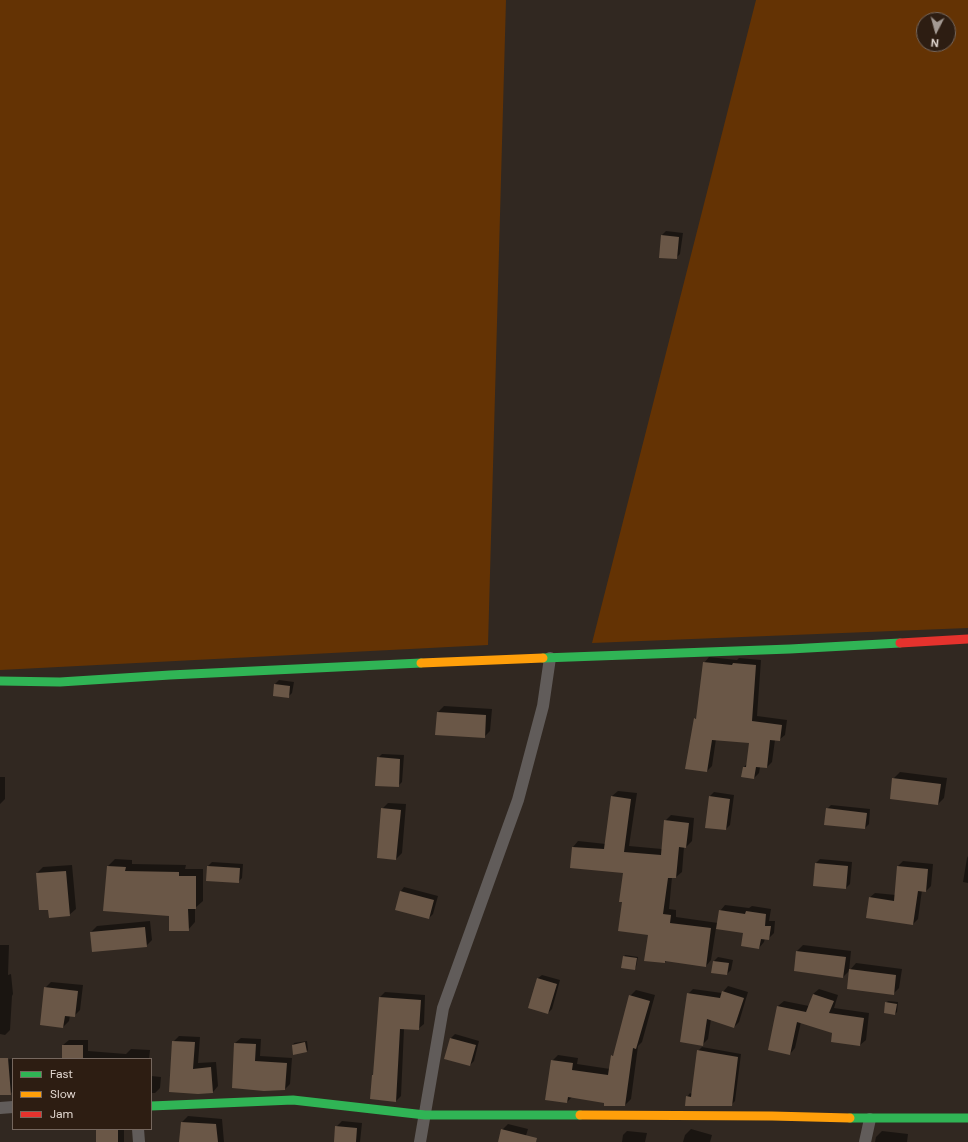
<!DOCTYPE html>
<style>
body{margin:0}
#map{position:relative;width:968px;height:1142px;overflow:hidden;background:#312821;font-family:"DM Sans",sans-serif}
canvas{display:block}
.legend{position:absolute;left:12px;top:1058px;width:140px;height:72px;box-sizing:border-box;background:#2d1d12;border:1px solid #75675e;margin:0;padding:5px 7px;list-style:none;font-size:12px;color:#e1d6cf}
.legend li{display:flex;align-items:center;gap:8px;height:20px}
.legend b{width:20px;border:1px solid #75675e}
.north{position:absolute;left:916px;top:12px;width:40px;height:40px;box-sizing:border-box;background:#2d1d12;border:1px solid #75675e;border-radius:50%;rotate:186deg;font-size:11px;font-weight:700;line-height:16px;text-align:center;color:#e1d6cf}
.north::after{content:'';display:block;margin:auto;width:14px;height:18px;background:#a39992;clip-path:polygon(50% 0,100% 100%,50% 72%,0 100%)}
</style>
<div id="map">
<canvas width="968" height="1142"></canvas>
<ul class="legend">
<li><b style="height:5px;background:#30b455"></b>Fast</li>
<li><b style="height:5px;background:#ff9f0a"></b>Slow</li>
<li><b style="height:5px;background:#e5322d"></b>Jam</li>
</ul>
<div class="north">N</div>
</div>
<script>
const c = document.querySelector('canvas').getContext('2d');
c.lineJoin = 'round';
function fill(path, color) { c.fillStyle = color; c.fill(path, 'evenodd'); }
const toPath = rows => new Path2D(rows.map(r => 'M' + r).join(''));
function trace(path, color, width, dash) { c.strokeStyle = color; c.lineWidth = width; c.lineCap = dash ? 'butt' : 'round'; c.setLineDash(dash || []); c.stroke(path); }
fill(toPath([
 [0,0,506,0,488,645,0,670],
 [756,0,968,0,968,628,592,643],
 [924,20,948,20,948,44,924,44]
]), '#643304');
fill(toPath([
 [666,231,683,233,680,254,676,258,662,235],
 [709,657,737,660,739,658,761,660,757,716,787,720,785,735,779,740,775,740,772,762,767,767,760,767,759,773,754,778,744,767,747,764,750,742,716,739,712,766,707,771,695,719,698,716,704,663],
 [279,680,294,682,292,693,288,697,274,695,275,684],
 [444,706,492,709,490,731,484,737,436,734,438,712],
 [382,754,404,755,402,782,398,786,378,758],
 [900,772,947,778,944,798,938,804,893,779],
 [0,777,5,777,5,799,0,804],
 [618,791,637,793,629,846,662,849,665,821,671,815,694,818,692,841,686,847,684,847,682,872,676,877,672,877,669,909,676,910,676,917,718,923,720,911,725,905,749,908,752,906,771,909,769,921,775,921,774,933,768,939,765,938,764,942,759,948,744,932,716,928,711,960,706,966,667,960,665,962,649,934,623,901,624,872,573,847,578,841,606,844,612,796],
 [714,792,734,795,730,825,726,829,706,827,710,796],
 [388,803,406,804,402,853,396,859,378,858,382,809],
 [831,805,870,809,869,824,865,828,827,809],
 [968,856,968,883,963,882,967,858],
 [115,859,132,860,132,864,186,865,185,869,203,869,203,901,195,908,195,922,188,930,170,915,105,910,108,866],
 [820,859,852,862,850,884,846,888,814,885,816,863],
 [903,861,933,864,931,886,926,891,922,890,918,919,913,924,869,898,875,893,896,895,898,866],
 [212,862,243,864,242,878,238,882,208,866],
 [72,865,76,909,69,915,37,873,43,867],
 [404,887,438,896,433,914,429,918,401,891],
 [150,921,152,940,146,946,91,932,97,926],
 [0,945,9,945,8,975,11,974,13,994,12,996,10,1030,5,1035,0,1034],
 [803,945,851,951,849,971,843,977,795,971,797,951],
 [625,955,638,957,636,967,635,968,624,957],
 [718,957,733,960,731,970,727,974,714,961],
 [856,963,902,969,899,988,893,994,850,970],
 [542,975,560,980,552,1009,548,1013,538,978],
 [51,982,83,985,80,1010,74,1016,70,1015,69,1021,63,1027,45,988],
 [728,986,748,992,739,1022,734,1027,711,1019,708,1039,702,1045,688,994,693,989,722,993],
 [819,989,838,995,834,1008,869,1013,866,1040,860,1045,833,1033,801,1022,795,1048,790,1054,778,1006,784,1001,809,1006,813,994],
 [636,990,655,995,642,1042,638,1046,631,1099,625,1105,572,1097,567,1102,552,1061,558,1055,578,1058,577,1064,610,1069,612,1056,615,1053,630,996],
 [385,992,425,995,424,1024,418,1029,404,1029,401,1096,396,1101,380,997],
 [888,1001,898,1002,897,1012,895,1014,886,1003],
 [455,1034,479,1041,474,1061,470,1065,445,1059,451,1038],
 [179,1036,200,1037,198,1063,216,1062,218,1086,213,1092,197,1093,173,1042],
 [241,1038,261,1039,260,1056,292,1058,290,1084,285,1089,233,1088,235,1043],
 [69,1040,88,1040,88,1051,126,1054,131,1049,150,1050,149,1059,63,1059,63,1045],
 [307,1041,308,1050,307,1051,293,1045,294,1043],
 [702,1047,741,1054,735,1101,731,1105,687,1097,690,1093,692,1094,698,1051],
 [12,1059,13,1091,10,1094,0,1094,0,1060],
 [151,1076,161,1077,160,1088,155,1093,151,1093],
 [188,1116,222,1119,224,1142,180,1142,182,1122],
 [342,1121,362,1123,360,1142,335,1142,336,1127],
 [508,1124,528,1129,524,1142,499,1142,502,1130],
 [97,1129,124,1129,124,1142,97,1142],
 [691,1129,712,1135,710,1142,683,1142,685,1135],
 [627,1131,647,1133,645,1142,622,1142,623,1135],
 [882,1131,908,1134,907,1142,875,1142,876,1137]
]), '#0007');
fill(toPath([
 [661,235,679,237,677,259,659,258],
 [703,662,732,665,733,663,756,665,752,721,782,725,780,741,770,740,767,768,756,767,754,779,741,777,743,767,746,767,749,743,712,740,707,772,685,769,694,718,696,719],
 [274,684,290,686,289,698,273,696],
 [437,712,486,715,485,738,435,735],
 [377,757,400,759,399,787,375,786],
 [892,778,941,784,938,805,890,799],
 [611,796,631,799,624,852,661,855,664,820,689,823,686,848,679,847,676,878,668,878,663,914,671,915,670,923,711,928,706,967,665,961,665,963,644,961,648,935,618,931,622,902,619,902,623,873,570,868,572,847,604,849],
 [709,796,730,799,726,830,705,828],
 [381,808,401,810,396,860,377,858],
 [826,808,867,813,865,829,824,825],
 [815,863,848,866,846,889,813,886],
 [107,866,126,867,125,871,179,872,179,876,196,876,196,909,188,909,189,931,169,931,169,916,103,911],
 [207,866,240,868,239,883,206,881],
 [897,866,928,869,926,892,918,891,913,925,866,918,869,897,894,901],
 [66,871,70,916,49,918,48,910,39,910,36,873],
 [400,891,434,900,429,919,395,910],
 [719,910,745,914,746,911,766,914,765,926,771,926,769,940,761,939,759,949,741,946,743,933,716,929],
 [145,927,147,947,92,952,90,932],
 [796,951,846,957,843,978,794,971],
 [623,956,637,958,635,970,621,968],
 [713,961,729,963,727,975,711,973],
 [849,969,896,975,894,995,847,989],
 [537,978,557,984,548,1014,528,1008],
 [44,987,78,991,75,1017,65,1016,63,1028,40,1025],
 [722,991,744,998,734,1028,707,1019,703,1046,680,1042,687,993,720,998],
 [813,994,834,1001,829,1013,864,1018,860,1046,831,1042,832,1033,797,1022,790,1055,768,1050,777,1006,806,1012],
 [629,995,650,1001,636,1049,633,1048,625,1106,604,1106,604,1103,568,1097,567,1103,545,1100,551,1060,573,1063,572,1070,608,1075,611,1055,613,1056],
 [379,997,421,1000,419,1030,400,1029,396,1102,370,1099,372,1075,373,1075],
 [885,1002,897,1004,895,1015,884,1013],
 [450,1038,476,1045,470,1066,444,1059],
 [172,1041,195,1042,193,1069,211,1067,213,1093,198,1094,169,1092],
 [305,1042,307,1052,293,1055,292,1045],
 [234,1043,256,1044,255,1061,287,1063,285,1090,264,1091,232,1088],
 [62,1045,83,1045,83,1059,62,1059],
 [697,1050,738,1057,732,1106,685,1106,686,1096,691,1097],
 [0,1058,8,1058,11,1095,0,1095],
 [181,1122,216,1124,218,1142,179,1142],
 [335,1126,357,1128,356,1142,334,1142],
 [96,1129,118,1129,118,1142,96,1142],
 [501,1129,537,1138,536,1142,498,1142]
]), '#6a5747');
trace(toPath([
 [0,1108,13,1107],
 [138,1129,139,1142],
 [420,1142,443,1008,518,800,543,706,550,658],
 [865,1142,870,1119]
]), '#615c5a', 12);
trace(toPath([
 [543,658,790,649,900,643],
 [0,681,60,682,170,675,421,663],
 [151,1106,293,1100,425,1115,580,1115],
 [850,1118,968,1118]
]), '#30b455', 9);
trace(toPath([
 [421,663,543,658],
 [580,1115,772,1116,850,1118]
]), '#ff9f0a', 9);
trace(toPath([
 [900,643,968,639]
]), '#e5322d', 9);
</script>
